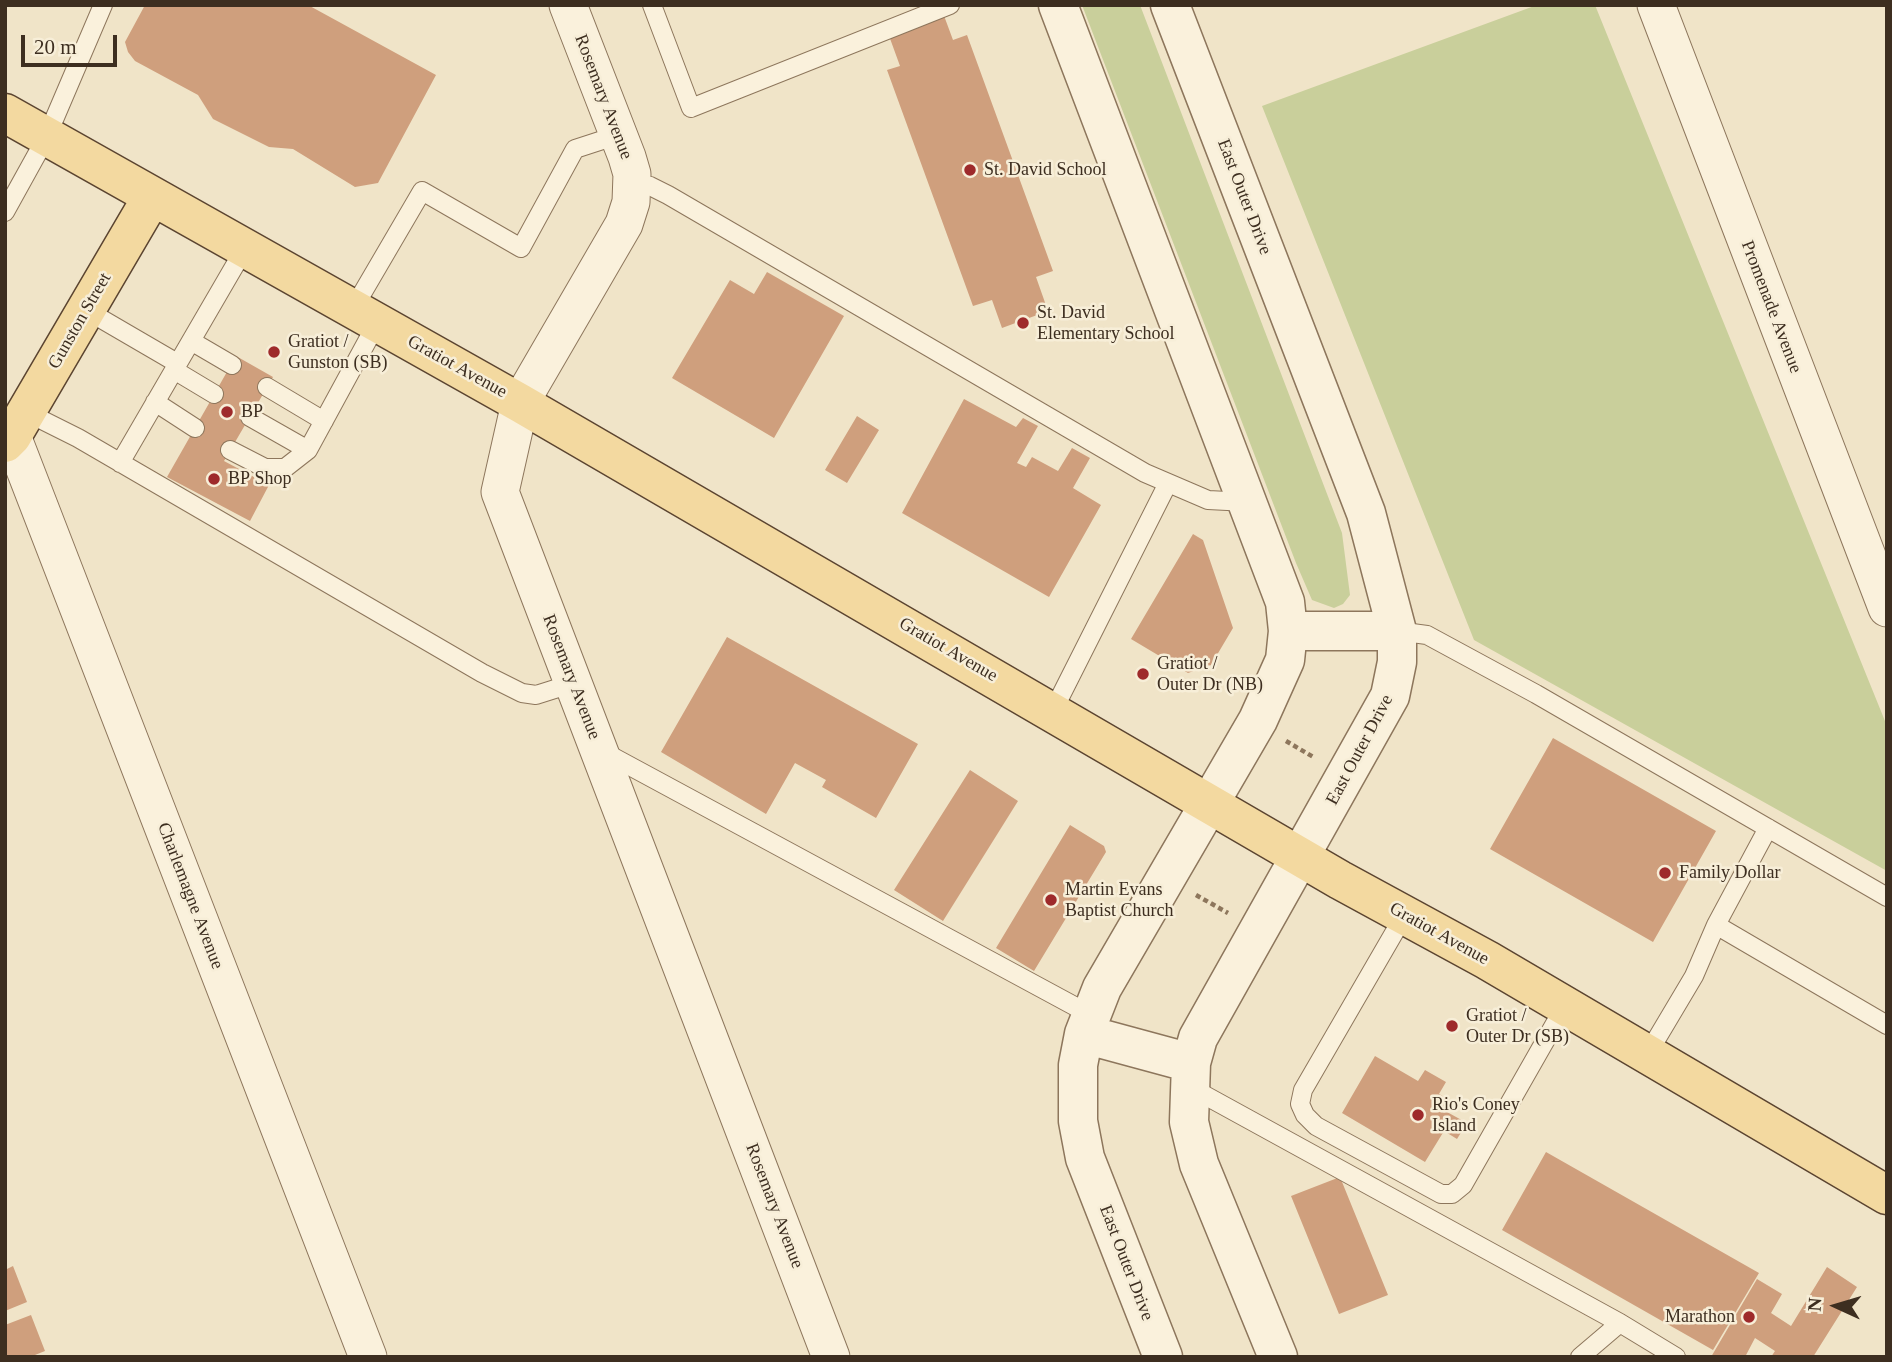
<!DOCTYPE html>
<style>
body{margin:0}
#map{position:relative;width:1892px;height:1362px;overflow:hidden;background:#f0e4c8;font-family:"Times New Roman",serif}
canvas{display:block}
.frame{position:absolute;inset:0;border:7px solid #3d2e20;pointer-events:none}
.north{position:absolute;left:1801px;top:1271px;width:70px;height:70px;-webkit-text-stroke:5px #f7eed8;paint-order:stroke;rotate:274deg;font-size:19px;font-weight:700;line-height:28px;text-align:center;color:#3d2e20}
.north::after{content:'';display:block;margin:auto;width:24px;height:32px;background:#3d2e20;clip-path:polygon(50% 0,100% 100%,50% 72%,0 100%)}
.scale{position:absolute;left:21px;top:35px;width:96px;height:32px;box-sizing:border-box;border:4px solid #3d2e20;border-top:0;padding-left:9px;font-size:21px;line-height:24px;white-space:nowrap;color:#3d2e20;-webkit-text-stroke:5px #f7eed8;paint-order:stroke}
</style>
<div id="map">
<canvas width="1892" height="1362"></canvas>
<div class="frame"></div>
<div class="north">N</div>
<div class="scale">20 m</div>
</div>
<script>
const c = document.querySelector('canvas').getContext('2d');
c.lineJoin = 'round';
function fill(path, color) { c.fillStyle = color; c.fill(path, 'evenodd'); }
const toPath = rows => new Path2D(rows.map(r => 'M' + r).join(''));
function trace(path, color, width, dash) { c.strokeStyle = color; c.lineWidth = width; c.lineCap = dash ? 'butt' : 'round'; c.setLineDash(dash || []); c.stroke(path); }
function drawText(font, color, halo, rows, align = 'center') {
  c.font = font + ' "Times New Roman",serif'; c.lineWidth = 5; c.setLineDash([]); c.textBaseline = 'middle'; c.strokeStyle = halo; c.fillStyle = color; for (const [text, x, y, turn = 0] of rows) {
    c.save(); c.translate(x, y); c.rotate((+turn || 0) * Math.PI / 180); c.textAlign = isNaN(turn) ? turn : align; if (halo) c.strokeText(text, 0, 0); c.fillText(text, 0, 0); c.restore();
  }
}
fill(toPath([
 [1082,5,1140,5,1342,533,1350,595,1343,604,1334,608,1312,600,1296,563],
 [1537,5,1595,5,1887,726,1887,871,1474,640,1262,106]
]), '#c9cf9b');
fill(toPath([
 [145,5,308,5,436,75,378,183,355,187,293,149,269,147,213,119,198,95,135,61,128,52,125,42],
 [943,13,953,40,967,35,1053,271,1036,277,1048,311,1002,328,992,300,973,306,887,70,900,66,888,33],
 [767,272,844,316,774,438,672,378,730,280,754,294],
 [236,356,273,377,224,461,269,485,250,521,167,477],
 [964,399,1016,427,1023,418,1038,426,1017,463,1026,467,1032,457,1058,471,1072,448,1090,458,1073,488,1101,505,1049,597,902,513],
 [857,416,879,430,847,483,825,470],
 [1193,534,1203,540,1233,628,1211,665,1188,673,1131,639],
 [727,637,918,744,876,818,822,787,826,780,795,763,766,814,661,752],
 [1553,738,1716,831,1653,942,1490,849],
 [970,770,1018,801,943,921,894,890],
 [1070,825,1104,846,1106,852,1034,971,996,948],
 [1375,1056,1418,1081,1425,1070,1446,1082,1439,1094,1453,1102,1447,1112,1467,1123,1457,1139,1444,1131,1425,1162,1342,1113],
 [1546,1152,1759,1273,1713,1350,1502,1230],
 [1340,1177,1388,1295,1339,1314,1291,1196],
 [13,1266,27,1302,5,1311,5,1270],
 [1827,1267,1857,1287,1813,1357,1771,1357,1775,1351,1755,1338,1745,1357,1711,1357,1757,1279,1782,1294,1771,1313,1791,1326],
 [31,1315,45,1351,30,1357,5,1357,5,1325]
]), '#cf9f7d');
const service = toPath([
 [652,5,691,108,950,5],
 [632,183,650,186,668,195,1145,473,1208,500,1247,502],
 [5,212,47,136,103,5],
 [353,309,422,191,521,248,575,149,618,135],
 [86,310,177,363],
 [191,341,232,365],
 [174,370,214,394],
 [267,387,324,421],
 [155,402,195,428],
 [26,412,78,438,482,673,522,693,536,695,574,683],
 [250,417,308,450],
 [230,450,265,468,285,468,308,450,377,323],
 [120,463,245,248],
 [1397,631,1427,635,1536,694,1887,897],
 [1053,711,1167,485],
 [602,751,1091,1015],
 [1405,914,1303,1090,1300,1104,1305,1115,1316,1126,1441,1194,1452,1194,1463,1185,1565,1006],
 [1716,925,1887,1025],
 [1647,1055,1694,976,1716,925,1768,828],
 [1188,1086,1620,1323,1676,1357],
 [1580,1357,1620,1323]
]);
const minor = toPath([
 [568,5,627,157,632,174,631,202,624,224,520,403,500,492,831,1357],
 [1656,5,1887,608],
 [12,436,368,1357]
]);
const tertiary = toPath([
 [1058,5,1285,602,1288,631,1285,660,1258,720,1102,988,1084,1034,1078,1065,1078,1121,1085,1158,1163,1357],
 [1170,5,1366,513,1397,631,1397,662,1390,696,1198,1038,1191,1063,1189,1122,1199,1164,1278,1357],
 [1288,631,1397,631],
 [1084,1034,1191,1063]
]);
const primary = toPath([
 [5,113,520,403,1340,880,1487,960,1887,1195],
 [5,443,12,436,152,197]
]);
trace(service, '#8d765c', 20);
trace(minor, '#8d765c', 39);
trace(tertiary, '#8d765c', 41);
trace(primary, '#5b4430', 41);
trace(toPath([
 [1286,741,1315,758],
 [1196,895,1228,913]
]), '#8d765c', 4.5, [5, 3.5]);
trace(service, '#faf1dc', 18);
trace(minor, '#faf1dc', 37);
trace(tertiary, '#faf1dc', 38);
trace(primary, '#f3d9a0', 38);
for (const [x, y, r, color] of [
 [970,170,7,"#9e2a2b"],
 [1023,323,7,"#9e2a2b"],
 [274,352,7,"#9e2a2b"],
 [227,412,7,"#9e2a2b"],
 [214,479,7,"#9e2a2b"],
 [1143,674,7,"#9e2a2b"],
 [1665,873,7,"#9e2a2b"],
 [1051,900,7,"#9e2a2b"],
 [1452,1026,7,"#9e2a2b"],
 [1418,1115,7,"#9e2a2b"],
 [1749,1317,7,"#9e2a2b"]
]) { const dot = new Path2D(); dot.arc(x, y, r, 0, 2 * Math.PI); c.fillStyle = color; c.fill(dot); trace(dot, '#f7eed8', 2.5); }
drawText('18px', '#3d2e20', '#f7eed8', [
 ["Rosemary Avenue",603,97,69],
 ["East Outer Drive",1244,197,69],
 ["Promenade Avenue",1771,307,69],
 ["Gunston Street",80,321,-60],
 ["Gratiot Avenue",457,367,29],
 ["Gratiot Avenue",948,650,30],
 ["Rosemary Avenue",571,677,69],
 ["East Outer Drive",1360,750,-62],
 ["Charlemagne Avenue",190,896,69],
 ["Gratiot Avenue",1439,934,29],
 ["Rosemary Avenue",774,1206,69],
 ["East Outer Drive",1126,1263,69]
]);
drawText('18px', '#3d2e20', '#f7eed8', [
 ["St. David School",984,170],
 ["St. David",1037,313],
 ["Elementary School",1037,334],
 ["Gratiot /",288,342],
 ["Gunston (SB)",288,363],
 ["BP",241,412],
 ["BP Shop",228,479],
 ["Gratiot /",1157,664],
 ["Outer Dr (NB)",1157,685],
 ["Family Dollar",1679,873],
 ["Martin Evans",1065,890],
 ["Baptist Church",1065,911],
 ["Gratiot /",1466,1016],
 ["Outer Dr (SB)",1466,1037],
 ["Rio's Coney",1432,1105],
 ["Island",1432,1126],
 ["Marathon",1735,1317,"right"]
], 'left');
</script>
